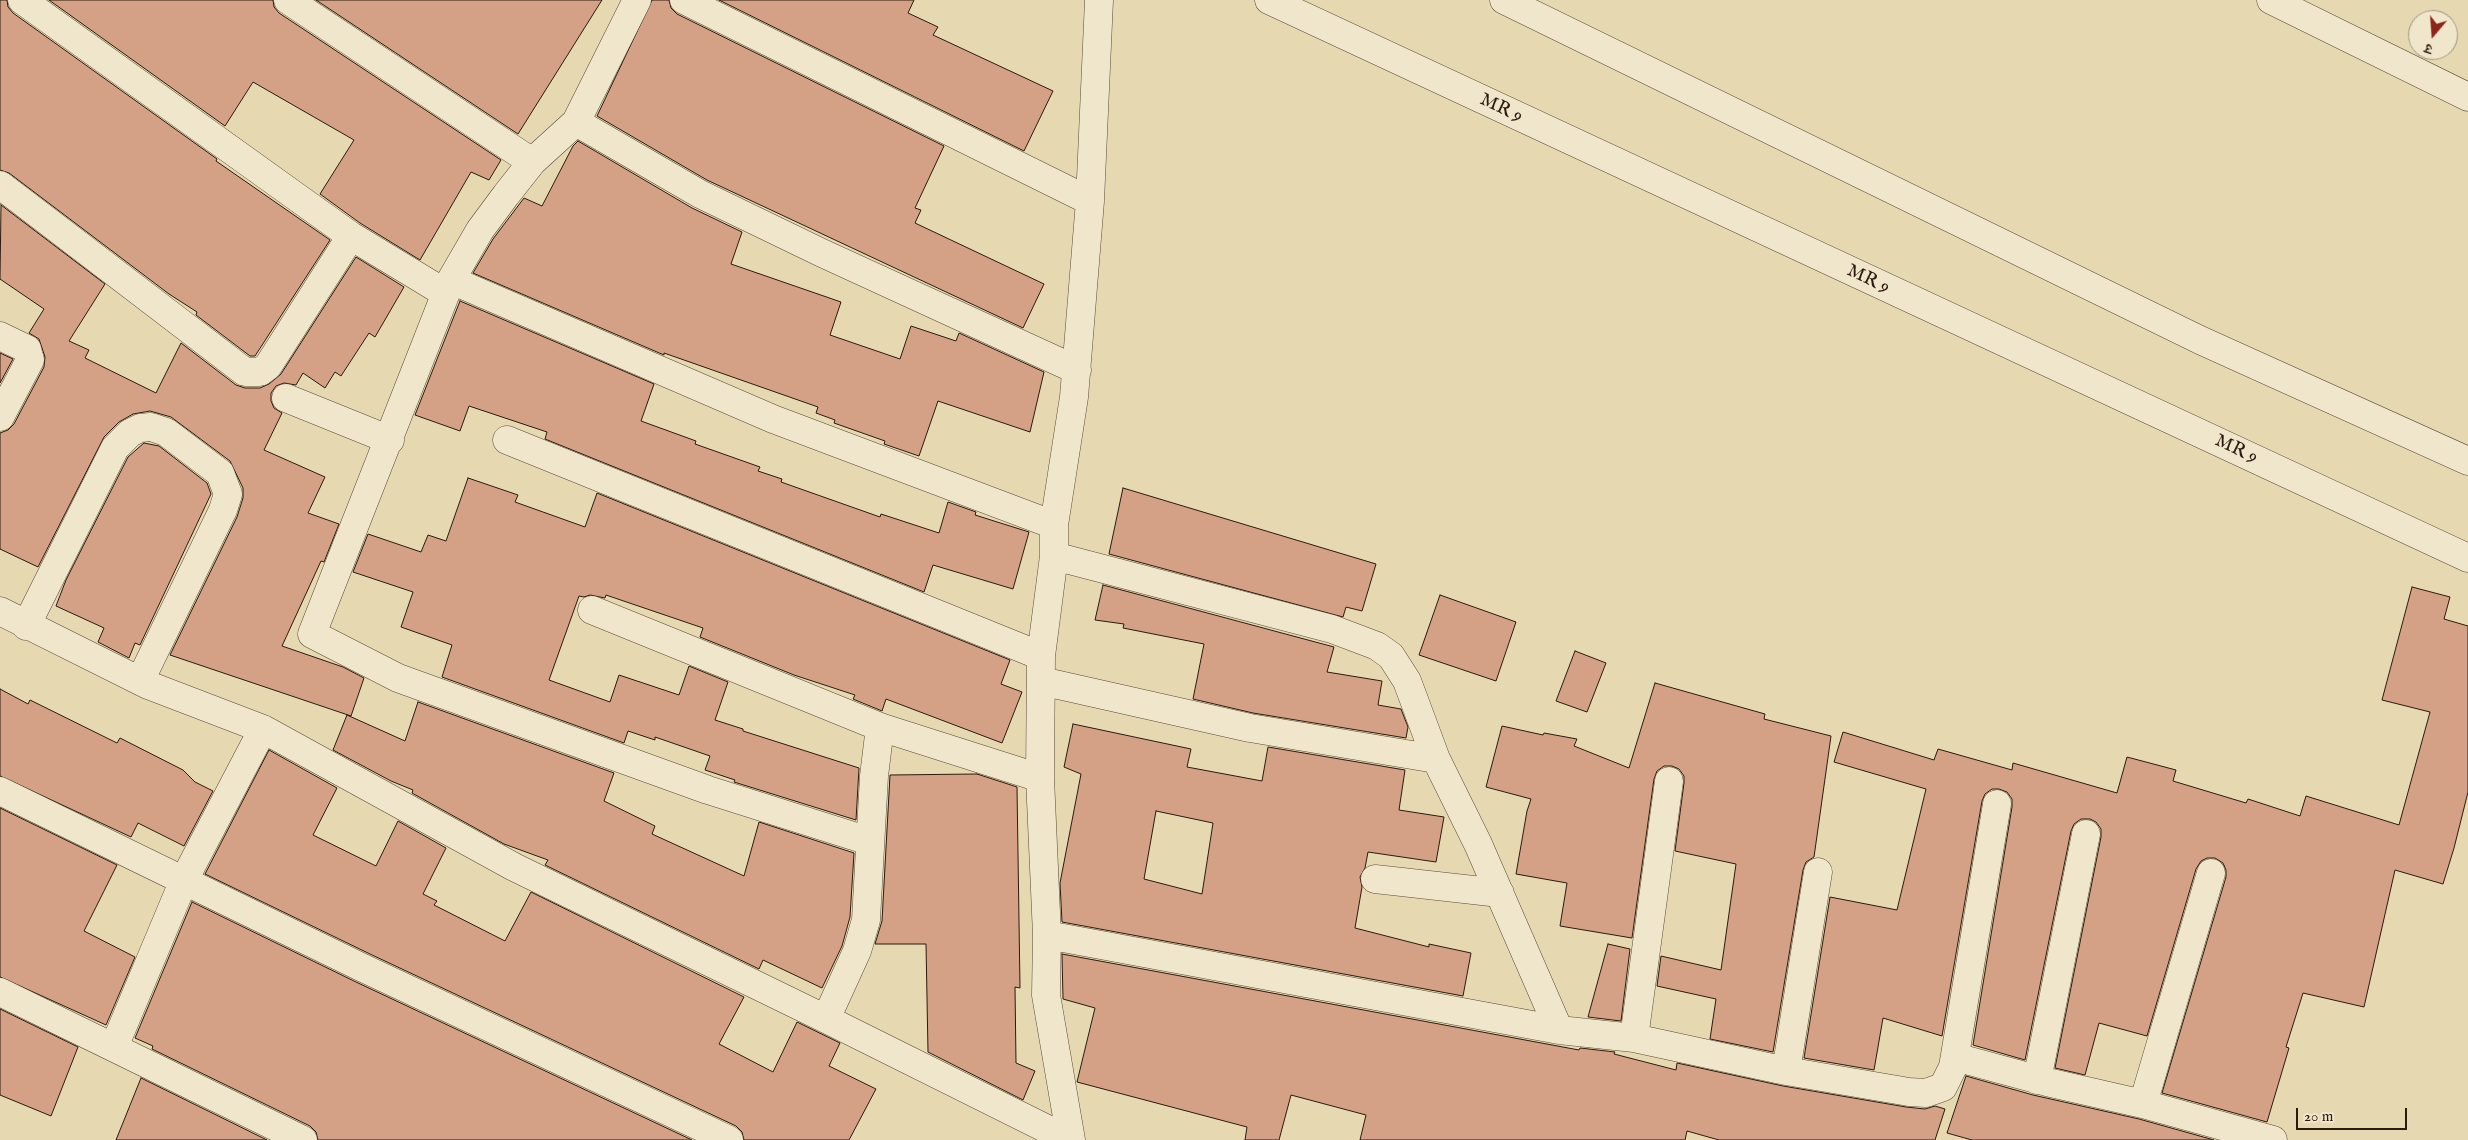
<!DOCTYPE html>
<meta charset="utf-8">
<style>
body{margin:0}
#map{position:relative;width:2468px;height:1140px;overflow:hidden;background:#e6d8b1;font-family:"IM FELL English","Noto Serif Devanagari",serif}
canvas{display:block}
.north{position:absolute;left:2408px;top:10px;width:50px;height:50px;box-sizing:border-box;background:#efe6cc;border:1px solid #a19480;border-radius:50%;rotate:198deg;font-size:14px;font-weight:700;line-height:20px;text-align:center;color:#2b1a0d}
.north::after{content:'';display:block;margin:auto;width:18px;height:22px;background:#8f2418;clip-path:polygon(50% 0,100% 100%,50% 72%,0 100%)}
.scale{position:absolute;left:2296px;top:1108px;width:111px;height:22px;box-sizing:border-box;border:2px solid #2b1a0d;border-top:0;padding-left:6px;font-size:15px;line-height:18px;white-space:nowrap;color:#2b1a0d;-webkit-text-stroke:4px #efe6cc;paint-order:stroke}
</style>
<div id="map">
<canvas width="2468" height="1140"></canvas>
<div class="north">उ</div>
<div class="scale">20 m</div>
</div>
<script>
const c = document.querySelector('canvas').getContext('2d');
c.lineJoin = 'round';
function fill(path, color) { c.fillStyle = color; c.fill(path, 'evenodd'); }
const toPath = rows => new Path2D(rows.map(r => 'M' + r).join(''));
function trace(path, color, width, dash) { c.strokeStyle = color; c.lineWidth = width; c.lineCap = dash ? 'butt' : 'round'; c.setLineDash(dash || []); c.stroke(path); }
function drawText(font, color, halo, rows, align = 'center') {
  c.font = font + ' "IM FELL English",serif'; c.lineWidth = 4; c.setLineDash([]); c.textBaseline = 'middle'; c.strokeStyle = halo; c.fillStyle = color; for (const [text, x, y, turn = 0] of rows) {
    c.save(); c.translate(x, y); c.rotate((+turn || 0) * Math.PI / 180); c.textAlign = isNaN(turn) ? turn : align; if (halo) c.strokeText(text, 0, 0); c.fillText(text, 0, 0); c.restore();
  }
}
const building = toPath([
 [0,0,7,0,8,7,13,13,217,159,216,161,330,240,255,356,250,356,196,315,197,312,169,294,9,173,0,170,0,0],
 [49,0,273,0,274,7,279,13,501,160,489,180,471,172,420,260,360,223,320,194,354,140,253,82,225,126,49,0],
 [316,0,602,0,518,134,316,0],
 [652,0,669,0,671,8,677,14,944,146,915,208,921,210,915,223,1044,284,1023,328,707,180,597,116,652,0],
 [719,0,914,0,908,13,938,27,933,35,1053,91,1024,151,719,0],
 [578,141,692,208,742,232,731,264,841,302,830,335,900,359,911,326,956,341,959,333,1044,372,1030,432,938,401,919,456,884,444,885,441,834,423,835,420,816,413,818,407,664,353,664,355,473,273,493,239,524,198,542,206,573,146,578,141],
 [1,205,105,284,69,341,89,350,85,358,156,393,181,343,236,385,245,388,260,388,269,384,281,374,356,257,404,287,375,337,369,333,341,376,335,372,325,388,303,373,296,385,284,383,276,386,271,393,271,401,274,408,282,413,264,450,325,477,308,513,339,524,324,562,321,561,282,646,343,667,364,678,351,716,170,655,237,517,243,498,243,488,230,461,171,417,150,411,133,414,119,422,104,437,38,567,0,549,0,433,8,430,14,424,44,367,45,357,39,339,29,333,44,309,0,279,1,205],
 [460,301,654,384,641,421,696,441,695,444,760,467,758,471,782,479,781,482,880,517,881,514,939,533,948,502,976,512,975,515,1029,532,1013,589,933,565,924,592,545,439,547,432,469,406,460,431,415,415,460,301],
 [0,353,13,359,0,383,0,353],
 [144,443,159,446,207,483,211,494,140,645,135,643,129,658,98,642,104,628,56,606,66,580,128,457,144,443],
 [468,478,518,495,515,502,585,527,597,493,1010,660,1001,684,1022,692,1002,743,886,699,882,711,853,699,855,695,794,675,700,637,703,628,606,595,605,598,590,595,584,597,579,596,549,680,610,702,619,675,679,695,689,666,728,682,715,720,743,729,743,731,859,768,856,820,734,782,735,780,705,770,710,756,655,737,655,740,628,731,624,743,442,677,452,645,401,627,413,592,353,572,368,534,421,552,428,535,446,541,468,478],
 [1123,488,1376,564,1362,611,1346,607,1343,617,1109,554,1123,488],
 [1103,585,1334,647,1327,672,1382,681,1378,705,1401,709,1408,727,1406,738,1253,713,1193,699,1204,644,1123,628,1124,624,1095,620,1103,585],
 [2412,587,2450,597,2444,619,2468,626,2468,792,2454,848,2443,884,2395,870,2364,1007,2303,993,2286,1047,2289,1048,2267,1122,2162,1093,2226,877,2226,870,2223,863,2215,858,2207,858,2201,861,2196,869,2147,1036,2099,1023,2085,1075,2055,1068,2101,837,2101,829,2096,822,2090,819,2081,819,2074,824,2071,831,2025,1060,1973,1045,2012,807,2012,799,2007,792,1999,789,1992,789,1985,794,1982,801,1942,1036,1883,1018,1874,1070,1804,1058,1830,897,1897,910,1926,789,1834,762,1843,732,1934,760,1938,749,2012,770,2013,763,2117,793,2127,757,2176,770,2173,781,2246,803,2248,799,2300,816,2306,796,2399,825,2430,712,2382,700,2412,587],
 [1440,595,1516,622,1496,681,1419,655,1440,595],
 [1575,651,1606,663,1587,712,1556,701,1575,651],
 [1655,683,1765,714,1764,719,1831,736,1814,857,1806,862,1803,870,1773,1052,1710,1039,1716,999,1657,986,1661,956,1721,970,1736,864,1675,851,1684,783,1684,776,1679,769,1672,766,1664,766,1657,771,1654,779,1632,938,1560,926,1567,883,1516,874,1527,811,1531,799,1486,787,1502,726,1543,735,1544,733,1577,739,1574,746,1629,768,1655,683],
 [0,689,28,704,30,700,117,743,120,738,183,770,195,782,213,791,184,846,138,823,131,837,0,776,0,689],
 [418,702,614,773,604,801,655,826,652,834,744,876,759,822,854,853,850,917,842,946,822,988,763,960,759,969,545,865,548,860,504,844,412,793,413,790,391,781,333,750,347,715,405,741,418,702],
 [1073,724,1191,749,1187,767,1262,781,1268,747,1405,770,1399,810,1444,817,1436,862,1368,852,1365,868,1360,877,1362,887,1355,928,1429,947,1429,944,1471,953,1463,996,1062,922,1060,883,1081,774,1064,767,1073,724],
 [1156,811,1213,823,1202,894,1144,879,1156,811],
 [269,750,337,788,313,835,376,866,398,821,446,848,423,894,437,901,434,905,505,941,531,892,744,997,719,1044,773,1072,797,1022,840,1043,829,1066,876,1089,849,1140,744,1140,742,1132,736,1126,370,954,205,874,269,750],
 [977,774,1017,787,1020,988,1015,987,1016,1063,1035,1071,1023,1100,928,1052,926,944,875,944,882,921,890,775,977,774],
 [0,808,117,865,84,931,135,957,106,1025,0,977,0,808],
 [192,902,356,982,692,1140,318,1140,316,1132,310,1126,152,1049,153,1046,135,1038,192,902],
 [1608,944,1630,949,1621,1021,1588,1017,1608,944],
 [1062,954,1579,1050,1580,1048,1615,1052,1614,1054,1676,1070,1677,1063,1783,1086,1906,1107,1925,1109,1935,1106,1945,1109,1935,1140,1719,1140,1687,1131,1685,1140,1360,1140,1366,1115,1291,1095,1279,1140,1245,1140,1247,1127,1077,1082,1095,1008,1063,999,1062,954],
 [0,1009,78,1047,51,1116,0,1095,0,1009],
 [1966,1076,2033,1095,2139,1119,2214,1140,1972,1140,1947,1133,1966,1076],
 [141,1078,267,1140,116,1140,141,1078]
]);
fill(building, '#d4a187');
trace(building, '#2b1a0d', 1);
const minor = toPath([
 [22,0,351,236,445,293],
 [288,0,532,162],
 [637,0,576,122,532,162,506,195,480,230,451,280,312,634,398,678,708,790,869,841],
 [684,0,1090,201],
 [1269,0,2468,558],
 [1504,0,2200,340,2468,461],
 [2271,0,2468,97],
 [576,122,700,194,822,253,1077,370],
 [0,185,245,372,260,372,268,366,351,236],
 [451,280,773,419,1054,525],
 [0,336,27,349,30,360,0,417],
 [286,398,390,440],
 [507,440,1041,656],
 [1054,556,1332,629,1377,646,1391,656,1407,681,1436,759,1478,844,1559,1030],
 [592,610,880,727,1040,778],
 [0,611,148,685,263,729,514,867,826,1019,1069,1140],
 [26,626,115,448,130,433,140,428,151,427,166,432,220,473,228,494,223,510,140,681],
 [1041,681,1250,728,1436,759],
 [0,791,363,968,729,1140],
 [1375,879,1500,893],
 [1047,935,1559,1030,1634,1038,1786,1071,1909,1092,1926,1093,1943,1087,1953,1067,1997,804],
 [0,992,303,1140],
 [826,1019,857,951,866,920,874,776,880,727],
 [1634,1038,1669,781],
 [114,1047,184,880,263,729],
 [1955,1057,2047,1082,2143,1104,2273,1140],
 [1786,1071,1818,872],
 [2037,1080,2086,834],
 [2143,1104,2211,873],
 [1071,1140,1046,995,1047,935,1040,778,1041,656,1054,556,1054,525,1074,397,1090,201,1099,0]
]);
trace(minor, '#5a4a36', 29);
trace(minor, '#efe6cc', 28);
drawText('19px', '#2b1a0d', '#efe6cc', [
 ["MR 9",1501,109,25],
 ["MR 9",1868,280,25],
 ["MR 9",2236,450,25]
]);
</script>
